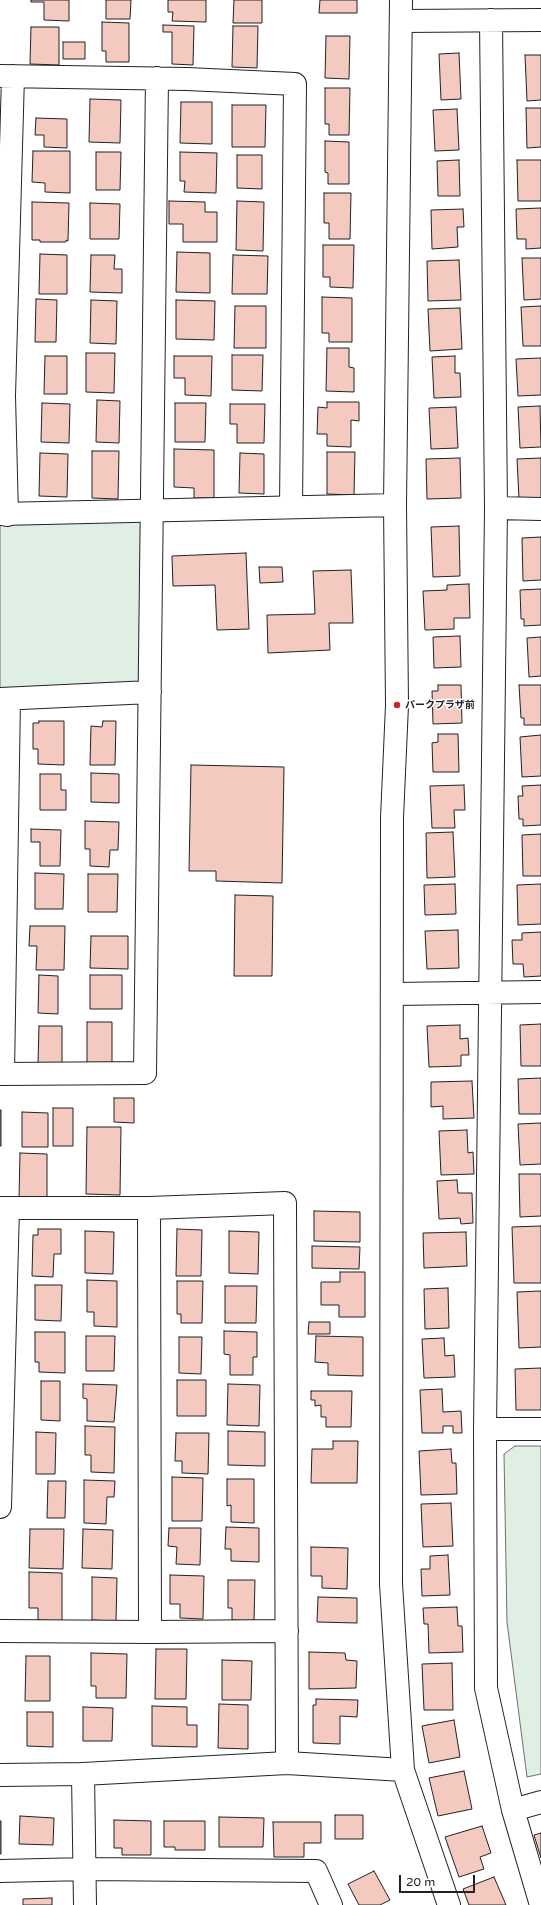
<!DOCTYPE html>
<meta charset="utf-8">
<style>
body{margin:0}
#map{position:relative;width:541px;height:1905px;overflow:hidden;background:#fff;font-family:"Varela Round",sans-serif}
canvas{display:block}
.scale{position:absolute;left:399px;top:1875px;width:76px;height:18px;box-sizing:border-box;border:2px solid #222;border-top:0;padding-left:5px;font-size:12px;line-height:14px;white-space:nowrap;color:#222;-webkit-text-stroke:3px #fff;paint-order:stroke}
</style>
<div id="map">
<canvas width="541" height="1905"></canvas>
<div class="scale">20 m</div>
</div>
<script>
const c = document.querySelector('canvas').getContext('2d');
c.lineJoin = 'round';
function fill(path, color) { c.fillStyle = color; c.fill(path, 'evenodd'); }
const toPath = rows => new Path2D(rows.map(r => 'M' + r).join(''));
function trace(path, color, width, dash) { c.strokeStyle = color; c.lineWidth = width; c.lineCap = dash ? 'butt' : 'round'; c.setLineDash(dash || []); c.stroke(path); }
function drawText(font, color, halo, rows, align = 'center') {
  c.font = font + ' "Varela Round","Noto Sans JP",sans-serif'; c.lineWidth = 3; c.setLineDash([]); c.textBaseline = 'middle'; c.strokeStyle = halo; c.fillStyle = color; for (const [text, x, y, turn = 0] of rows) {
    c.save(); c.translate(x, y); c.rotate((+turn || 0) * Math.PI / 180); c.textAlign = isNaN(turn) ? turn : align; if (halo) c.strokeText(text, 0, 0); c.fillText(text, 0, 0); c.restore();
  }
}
const green = toPath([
 [152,511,150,692,0,699,0,514,152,511],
 [515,1446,541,1446,541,1774,527,1777,507,1622,504,1454,515,1446]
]);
fill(green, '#e0efe3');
trace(green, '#6f6f6f', 1);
const building = toPath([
 [31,0,69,0,69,21,44,20,44,2,31,2,31,0],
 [106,0,131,0,130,19,106,19,106,0],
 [168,0,206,0,206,22,172,21,173,12,168,12,168,0],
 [234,0,262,0,262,23,233,23,234,0],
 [320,0,357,0,357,13,319,13,320,0],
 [102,22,129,23,129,62,106,62,106,51,102,51,102,22],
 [163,25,194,26,193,65,172,64,172,32,163,32,163,25],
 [233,26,258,26,257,68,232,67,233,26],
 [31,27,59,27,59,65,30,64,31,27],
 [326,36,350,36,349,79,325,78,326,36],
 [63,42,85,42,85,59,63,59,63,42],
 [459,53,461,99,441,100,439,54,459,53],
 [525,55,541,55,541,100,527,101,525,55],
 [325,88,350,88,349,135,329,135,329,124,325,124,325,88],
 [90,99,121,100,120,143,89,142,90,99],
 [181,102,212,102,212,144,180,143,181,102],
 [232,105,266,105,265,147,232,147,232,105],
 [526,108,541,108,541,147,527,148,526,108],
 [457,109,459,150,435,151,433,110,457,109],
 [36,118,67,119,67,148,44,147,44,135,35,135,36,118],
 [325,141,349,142,349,184,328,184,328,173,325,172,325,141],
 [33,151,70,151,70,193,45,192,45,183,32,182,33,151],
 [96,152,121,152,120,190,96,190,96,152],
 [180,152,217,153,216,193,184,192,185,181,180,181,180,152],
 [237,155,262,155,262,189,237,188,237,155],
 [459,160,460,196,438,196,437,161,459,160],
 [517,160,541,160,541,201,518,201,517,160],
 [324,193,351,193,350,239,329,239,329,223,324,223,324,193],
 [169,201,205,202,205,212,217,212,217,242,183,242,183,224,169,224,169,201],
 [237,201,264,202,263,251,236,250,237,201],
 [32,202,69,203,68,241,66,240,66,242,40,242,40,240,32,240,32,202],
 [90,203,120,204,119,239,90,239,90,203],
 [541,208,541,248,526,249,526,239,517,239,516,209,541,208],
 [463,209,464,227,457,227,458,247,432,249,431,210,463,209],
 [323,245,354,245,353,288,330,287,330,277,323,277,323,245],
 [177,252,210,253,210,293,176,292,177,252],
 [40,254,67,255,67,294,39,294,40,254],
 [91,255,115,255,114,269,122,269,122,293,90,292,91,255],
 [233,255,268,256,267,294,232,294,233,255],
 [522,258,541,258,541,299,524,300,522,258],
 [459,260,461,300,428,301,427,261,459,260],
 [322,297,352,298,352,342,329,342,329,333,322,333,322,297],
 [36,299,57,300,56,342,35,342,36,299],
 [91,300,117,301,116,344,90,343,91,300],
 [176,300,215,301,214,340,176,339,176,300],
 [235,306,266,306,266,348,234,348,235,306],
 [541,306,541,346,523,346,521,307,541,306],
 [460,308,462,349,430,351,428,309,460,308],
 [327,348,349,348,349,367,354,368,354,392,326,391,327,348],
 [86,353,115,353,114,393,86,392,86,353],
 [232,355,263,355,262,391,232,390,232,355],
 [45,356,67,356,67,394,44,394,45,356],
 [174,356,212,356,211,396,185,395,185,378,174,378,174,356],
 [455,356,455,373,460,373,461,397,434,398,432,357,455,356],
 [541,358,541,395,518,396,516,359,541,358],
 [97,400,120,401,119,443,96,442,97,400],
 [327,402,359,402,359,421,351,420,351,447,327,446,327,434,317,434,318,407,327,408,327,402],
 [42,403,70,404,69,443,41,442,42,403],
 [175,403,206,403,205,442,175,442,175,403],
 [230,404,265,404,264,443,237,443,237,424,230,424,230,404],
 [540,406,541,447,520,448,518,407,540,406],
 [456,407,458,448,431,449,429,408,456,407],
 [174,449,214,450,214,498,194,498,194,488,174,487,174,449],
 [92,451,119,451,118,499,92,498,92,451],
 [327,452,355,452,354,495,327,494,327,452],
 [40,453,68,454,67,497,39,496,40,453],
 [240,453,264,454,264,494,239,493,240,453],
 [460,458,461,498,427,499,426,459,460,458],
 [541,458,541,498,519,499,517,459,541,458],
 [459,526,460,576,433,577,431,527,459,526],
 [541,537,541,580,523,581,522,538,541,537],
 [246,553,249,629,217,630,215,585,173,586,172,556,246,553],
 [259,567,282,567,283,582,260,583,259,567],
 [351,570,353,623,329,623,330,650,268,653,267,615,315,614,313,571,351,570],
 [469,584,470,618,454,618,454,629,425,630,423,591,447,590,447,585,469,584],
 [541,589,541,625,524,626,524,619,521,619,520,590,541,589],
 [460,636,461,667,434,668,433,637,460,636],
 [541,637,541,676,529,677,527,638,541,637],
 [438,685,461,685,462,723,433,724,432,691,438,691,438,685],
 [519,685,541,685,541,725,524,725,524,718,521,718,519,685],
 [39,721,64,721,64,765,38,764,38,749,33,749,33,723,39,723,39,721],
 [103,721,116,721,115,765,90,765,91,726,102,727,103,721],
 [438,734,458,734,459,772,433,772,432,743,438,742,438,734],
 [541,735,541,776,522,777,520,737,541,735],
 [191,765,284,767,282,883,216,881,216,871,189,871,191,765],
 [91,773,119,774,119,803,91,802,91,773],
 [40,774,61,774,61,790,66,790,66,810,40,810,40,774],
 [464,785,465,810,454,810,455,828,432,828,430,786,464,785],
 [541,785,541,825,523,826,523,819,519,819,518,796,523,796,522,786,541,785],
 [85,821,119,822,118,850,110,850,109,867,90,866,90,849,85,849,85,821],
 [31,829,61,830,60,866,40,866,40,842,31,842,31,829],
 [453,832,455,877,427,878,426,833,453,832],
 [541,834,541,876,523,876,522,835,541,834],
 [35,873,64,874,63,909,35,909,35,873],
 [88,874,118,874,117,912,88,912,88,874],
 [455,884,456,914,425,915,424,885,455,884],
 [541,884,541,924,518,925,517,885,541,884],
 [235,895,273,896,272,976,234,976,235,895],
 [30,926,65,926,64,970,36,970,37,946,29,946,30,926],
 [458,930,459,968,427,969,425,931,458,930],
 [541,932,541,976,524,977,523,964,513,964,512,940,522,940,522,933,541,932],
 [91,936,128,936,128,969,90,968,91,936],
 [39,975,58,976,58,1014,38,1013,39,975],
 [90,975,122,975,122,1009,90,1009,90,975],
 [87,1022,112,1022,112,1065,87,1064,87,1022],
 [541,1024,541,1066,521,1066,520,1025,541,1024],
 [460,1025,460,1039,468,1038,469,1055,461,1055,461,1066,429,1067,427,1026,460,1025],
 [39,1026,62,1026,62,1064,38,1064,39,1026],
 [541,1078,541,1114,519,1114,518,1079,541,1078],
 [472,1081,474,1118,443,1119,443,1106,431,1107,431,1082,472,1081],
 [114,1098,134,1098,134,1123,114,1122,114,1098],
 [53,1108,73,1108,73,1146,53,1146,53,1108],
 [0,1110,1,1110,1,1146,0,1146,0,1110],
 [22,1112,48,1113,48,1147,22,1147,22,1112],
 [541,1123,541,1164,520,1165,518,1124,541,1123],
 [87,1127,121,1127,120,1195,86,1194,87,1127],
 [467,1130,468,1153,473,1152,474,1174,441,1175,439,1131,467,1130],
 [20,1153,47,1154,47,1198,19,1198,20,1153],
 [519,1174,541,1174,541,1216,520,1217,519,1174],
 [457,1180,458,1193,472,1193,473,1223,461,1224,460,1218,439,1219,437,1181,457,1180],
 [314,1211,360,1212,360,1242,314,1241,314,1211],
 [541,1226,541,1283,514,1283,512,1227,541,1226],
 [38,1229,61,1229,61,1254,54,1254,53,1277,32,1276,33,1235,38,1235,38,1229],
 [177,1229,202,1230,201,1276,176,1276,177,1229],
 [85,1231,114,1232,113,1274,85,1273,85,1231],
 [229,1231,259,1232,258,1274,229,1273,229,1231],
 [466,1232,467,1266,424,1268,423,1233,466,1232],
 [312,1246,360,1247,359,1269,312,1268,312,1246],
 [340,1272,365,1272,365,1317,339,1317,339,1305,321,1305,321,1282,340,1282,340,1272],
 [87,1280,117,1281,117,1327,94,1326,94,1312,87,1312,87,1280],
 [177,1281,203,1281,202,1323,181,1323,181,1314,177,1314,177,1281],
 [35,1285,62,1285,61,1321,35,1320,35,1285],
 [225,1286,257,1286,256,1323,225,1323,225,1286],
 [448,1288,449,1328,425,1329,424,1289,448,1288],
 [541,1291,541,1347,519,1348,517,1292,541,1291],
 [309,1322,330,1322,330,1334,308,1334,309,1322],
 [224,1331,257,1332,257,1357,253,1357,253,1375,230,1375,230,1355,224,1354,224,1331],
 [35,1332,65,1332,65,1373,39,1372,39,1362,35,1362,35,1332],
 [86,1336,115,1336,114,1371,86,1371,86,1336],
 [316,1336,363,1337,363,1376,328,1375,328,1363,315,1362,316,1336],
 [179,1337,202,1337,201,1374,179,1373,179,1337],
 [444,1338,445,1356,454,1355,455,1377,424,1378,422,1339,444,1338],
 [541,1368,541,1410,516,1410,515,1369,541,1368],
 [177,1380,206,1380,206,1416,177,1416,177,1380],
 [41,1381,60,1381,60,1421,41,1420,41,1381],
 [83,1384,117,1385,114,1422,87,1421,87,1399,83,1398,83,1384],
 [228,1384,260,1385,259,1426,227,1425,228,1384],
 [442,1389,443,1412,461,1411,462,1433,453,1433,453,1426,443,1426,443,1433,422,1433,420,1390,442,1389],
 [311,1391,352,1391,351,1427,326,1427,326,1417,321,1417,321,1405,315,1406,315,1400,311,1400,311,1391],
 [85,1426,115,1427,114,1473,91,1472,91,1455,85,1455,85,1426],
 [228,1431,265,1432,265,1466,228,1465,228,1431],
 [36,1432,56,1433,55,1474,36,1474,36,1432],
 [176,1433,209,1433,208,1474,182,1473,182,1461,175,1461,176,1433],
 [333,1441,358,1441,357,1483,311,1483,312,1449,333,1449,333,1441],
 [451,1449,452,1463,456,1463,457,1494,421,1495,419,1451,451,1449],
 [172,1477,203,1478,202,1521,172,1521,172,1477],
 [227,1479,254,1479,254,1523,231,1522,231,1505,227,1506,227,1479],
 [84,1480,115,1481,114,1497,107,1497,106,1524,84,1523,84,1480],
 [48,1481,66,1481,65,1518,47,1518,48,1481],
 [451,1503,453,1546,423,1547,421,1504,451,1503],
 [226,1527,259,1528,259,1562,231,1561,231,1549,225,1549,226,1527],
 [169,1528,201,1528,200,1565,176,1564,177,1547,168,1546,169,1528],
 [30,1529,64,1529,63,1569,29,1568,30,1529],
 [83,1529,113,1530,112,1569,82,1568,83,1529],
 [311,1547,348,1548,347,1589,322,1588,322,1576,311,1576,311,1547],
 [448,1555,450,1595,422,1596,421,1569,430,1569,430,1556,448,1555],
 [29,1572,62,1573,62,1621,38,1620,38,1608,29,1608,29,1572],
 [170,1575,204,1576,203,1619,180,1618,180,1604,170,1604,170,1575],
 [92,1577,117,1578,116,1621,92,1620,92,1577],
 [228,1580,255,1580,254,1621,232,1620,232,1608,228,1608,228,1580],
 [318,1597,357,1598,357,1623,317,1622,318,1597],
 [457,1607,458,1626,462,1626,463,1652,429,1653,428,1624,424,1624,423,1608,457,1607],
 [156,1649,187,1649,186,1699,155,1699,156,1649],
 [309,1652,345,1653,346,1660,357,1661,356,1688,309,1689,309,1652],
 [91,1653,127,1654,126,1698,96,1698,96,1686,91,1686,91,1653],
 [26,1656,50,1656,50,1701,25,1701,26,1656],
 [222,1660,252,1661,251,1700,222,1700,222,1660],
 [452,1663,453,1710,424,1710,422,1664,452,1663],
 [316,1699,358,1700,357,1717,340,1716,340,1744,313,1743,313,1705,316,1705,316,1699],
 [219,1704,248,1705,248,1749,218,1748,219,1704],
 [152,1706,187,1707,187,1725,197,1725,197,1747,152,1746,152,1706],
 [83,1707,113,1708,112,1741,83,1741,83,1707],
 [27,1712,53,1712,53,1747,27,1746,27,1712],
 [454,1720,460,1757,429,1763,422,1726,454,1720],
 [464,1771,472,1809,438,1816,429,1778,464,1771],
 [335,1815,363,1815,363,1839,335,1839,335,1815],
 [20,1816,54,1818,53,1845,19,1844,20,1816],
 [219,1817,264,1818,263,1847,219,1847,219,1817],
 [114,1820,151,1821,151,1855,122,1855,122,1848,114,1848,114,1820],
 [0,1821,1,1821,1,1854,0,1854,0,1821],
 [164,1821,205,1821,205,1850,175,1850,175,1847,164,1847,164,1821],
 [273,1822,321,1822,321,1843,304,1843,304,1857,274,1857,273,1822],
 [482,1826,491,1853,480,1857,484,1869,459,1877,445,1837,482,1826],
 [541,1833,541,1858,534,1835,541,1833],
 [374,1871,390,1900,380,1905,359,1905,348,1884,374,1871],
 [494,1877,506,1905,469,1905,463,1889,494,1877],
 [52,1898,52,1905,23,1905,23,1899,52,1898]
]);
fill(building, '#f3c9c0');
trace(building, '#222', 1);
const minor = toPath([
 [401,21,541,20],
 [0,76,187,79,295,84,291,507],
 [496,508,541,509],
 [7,515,4,396,13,76],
 [0,699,150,692],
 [392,994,541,992],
 [0,1074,145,1073,157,78],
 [3,1074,9,699],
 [0,1208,149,1208],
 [485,1429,496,508,491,20],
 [0,1507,8,1208],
 [0,1631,150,1632],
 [287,1631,150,1632,149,1208,285,1203,287,1763],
 [83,1774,85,1905],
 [513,1810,541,1802],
 [0,1871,85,1869,316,1871,331,1905],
 [541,1905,513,1810,486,1688,485,1429,541,1429]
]);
const tertiary = toPath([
 [401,0,395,505,397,705,392,818,391,1584,403,1770,449,1905],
 [0,514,395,505],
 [0,1775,83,1774,287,1763,403,1770]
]);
trace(minor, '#222', 24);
trace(tertiary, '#222', 24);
trace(minor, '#fff', 22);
trace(tertiary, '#fff', 22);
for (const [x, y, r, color] of [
 [397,705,4,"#c62828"]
]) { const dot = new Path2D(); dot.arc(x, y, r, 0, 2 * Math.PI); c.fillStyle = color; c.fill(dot); trace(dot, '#fff', 1.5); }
drawText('bold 10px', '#222', '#fff', [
 ["パークプラザ前",405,705]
], 'left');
</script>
